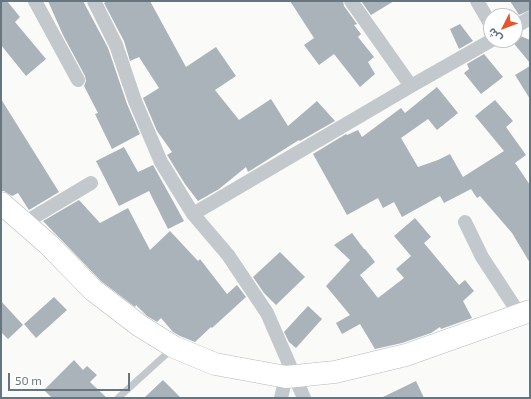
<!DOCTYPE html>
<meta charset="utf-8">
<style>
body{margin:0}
#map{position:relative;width:531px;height:399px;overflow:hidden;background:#fafaf8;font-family:"Exo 2","Noto Sans Arabic",sans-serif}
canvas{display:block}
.frame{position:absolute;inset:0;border:2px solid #657683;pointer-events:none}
.north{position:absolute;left:483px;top:8px;width:40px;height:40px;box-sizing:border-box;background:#fff;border:1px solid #c1c8cd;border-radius:50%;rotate:228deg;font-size:11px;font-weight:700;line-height:16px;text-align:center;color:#657683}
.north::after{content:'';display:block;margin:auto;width:14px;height:18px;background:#e4572e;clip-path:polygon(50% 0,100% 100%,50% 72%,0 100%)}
.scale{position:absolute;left:8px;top:373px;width:122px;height:18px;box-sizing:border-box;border:2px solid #657683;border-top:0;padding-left:5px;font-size:12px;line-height:14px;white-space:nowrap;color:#657683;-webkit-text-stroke:3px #fff;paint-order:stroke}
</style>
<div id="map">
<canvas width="531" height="399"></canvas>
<div class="frame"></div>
<div class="north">ش</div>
<div class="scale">50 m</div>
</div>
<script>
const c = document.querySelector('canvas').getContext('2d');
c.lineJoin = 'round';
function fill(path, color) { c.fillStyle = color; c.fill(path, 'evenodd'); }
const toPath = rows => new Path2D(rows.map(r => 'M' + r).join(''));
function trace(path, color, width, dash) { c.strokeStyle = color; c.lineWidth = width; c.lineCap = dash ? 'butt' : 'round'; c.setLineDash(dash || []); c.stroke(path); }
fill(toPath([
 [1,1,7,1,20,17,15,22,46,59,26,76,1,45],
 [48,1,83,1,108,48,127,104,140,134,112,149,95,114,98,113,84,86,86,81,85,76,63,35],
 [107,1,150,1,186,67,216,47,236,76,215,90,239,120,271,99,288,126,317,101,335,121,300,141,299,140,248,172,246,167,219,189,198,201,185,184,169,158,167,155,172,152,157,131,143,98,159,88,139,57,130,61,124,41,104,3],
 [290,1,343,1,344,6,357,24,354,25,361,34,358,37,374,57,368,62,375,74,360,87,334,54,319,65,304,45,314,38],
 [361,1,394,1,371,15],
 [510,1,530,1,530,10,519,15],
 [460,24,473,41,459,49,450,29],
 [515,35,518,35,530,40,530,63,511,40,515,40],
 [484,54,503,77,481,94,464,73,469,69,467,64],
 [530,66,530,99,515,75],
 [437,87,458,113,437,130,428,119,401,138,418,167,438,160,450,154,463,177,504,151,475,116,495,100,513,121,506,127,526,155,515,163,530,185,530,263,512,233,480,196,477,198,471,189,444,203,440,196,402,217,394,202,383,208,378,198,347,215,313,154,346,134,347,135,358,130,362,137,401,108,405,113],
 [1,99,59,192,29,210,18,193,12,196,4,191,1,191],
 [124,147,138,172,153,165,184,221,168,229,149,191,119,206,96,161],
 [79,200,100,223,128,208,150,250,170,231,198,261,200,259,227,294,237,285,246,297,212,328,211,327,195,342,180,336,173,332,161,318,157,322,147,316,136,305,135,307,101,281,43,221],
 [415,218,431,237,424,243,459,285,465,280,474,291,463,301,472,318,441,329,440,327,431,333,402,343,375,349,360,324,342,334,336,323,350,315,326,286,350,260,334,245,352,233,364,249,365,249,375,262,360,275,378,298,404,278,396,269,411,256,394,236],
 [280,252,305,277,276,305,264,293,253,277],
 [54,297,67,310,36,338,24,324],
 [1,301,23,325,8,339,1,332],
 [308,306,322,319,296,348,289,342,284,332],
 [74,360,83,370,87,366,97,375,90,382,107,398,52,398,44,390],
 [163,380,181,398,144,398],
 [416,381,424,398,381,398]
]), '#aab3b9');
const primary = toPath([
 [1,203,48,244,93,290,140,326,174,347,215,364,286,377,335,372,406,355,530,311]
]);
trace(primary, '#b5babe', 23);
trace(toPath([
 [118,398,173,348]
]), '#c3c8cc', 7);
trace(toPath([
 [35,1,78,80],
 [94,1,116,45,135,101,161,162,193,214,228,255,267,313,304,398],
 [351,1,411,86],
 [477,1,491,25],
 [515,27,530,18],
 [193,214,411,86,492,40],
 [465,222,482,257,520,315],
 [24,223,91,183],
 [281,398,286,377]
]), '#c3c8cc', 14);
trace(primary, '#fff', 22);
</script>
